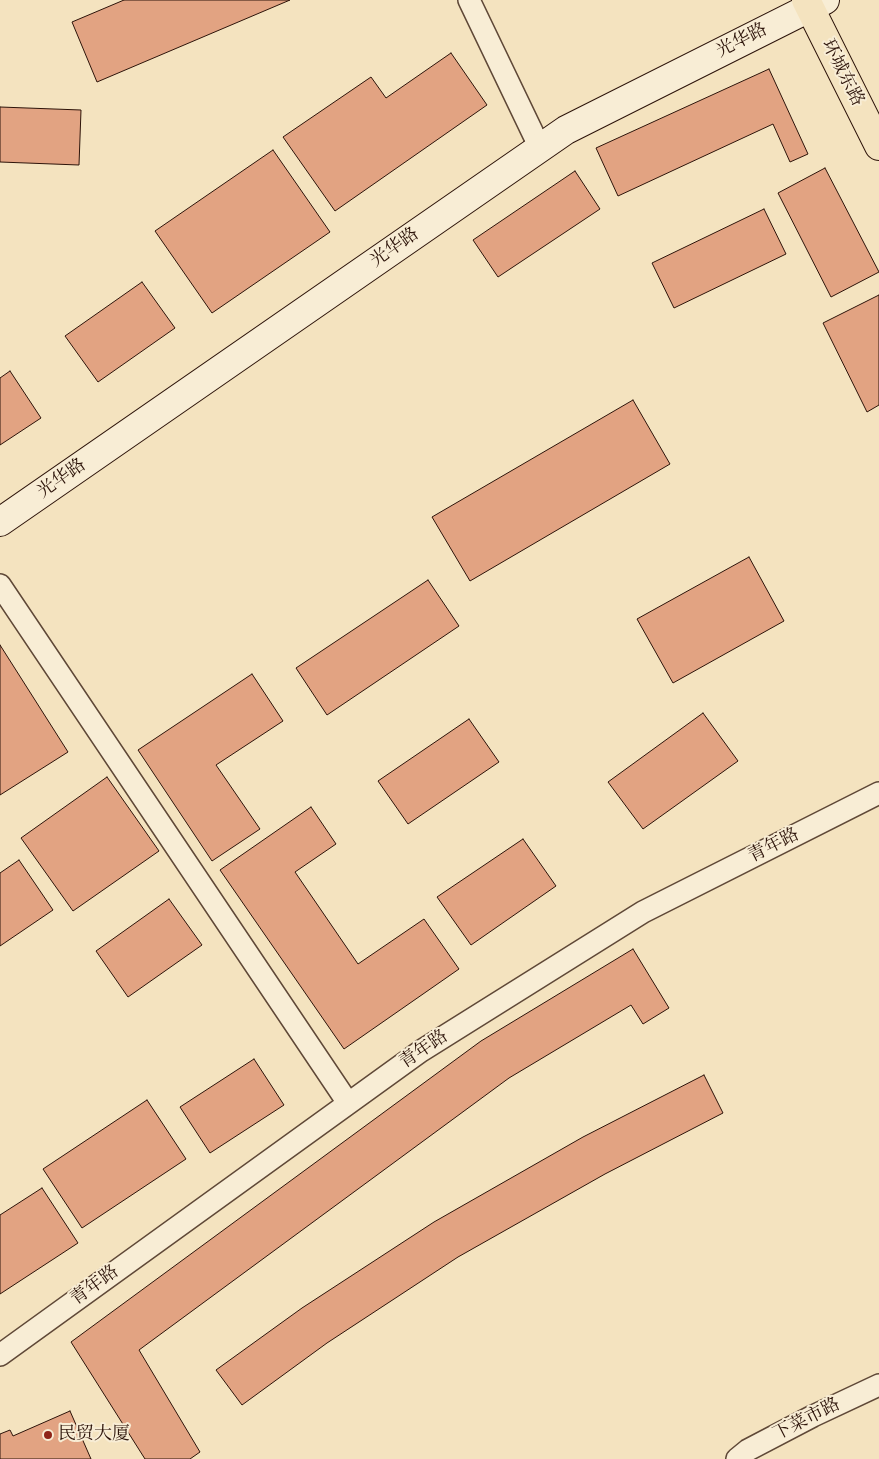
<!DOCTYPE html>
<meta charset="utf-8">
<style>
body{margin:0}
canvas{display:block;background:#f4e3bf}
</style>
<canvas width="879" height="1459"></canvas>
<script>
const c = document.querySelector('canvas').getContext('2d');
c.lineJoin = 'round';
function fill(path, color) { c.fillStyle = color; c.fill(path, 'evenodd'); }
const toPath = rows => new Path2D(rows.map(r => 'M' + r).join(''));
function trace(path, color, width, dash) { c.strokeStyle = color; c.lineWidth = width; c.lineCap = dash ? 'butt' : 'round'; c.setLineDash(dash || []); c.stroke(path); }
function drawText(font, color, halo, rows, align = 'center') {
  c.font = font + ' Cardo,"Noto Serif SC",serif'; c.lineWidth = 4; c.setLineDash([]); c.textBaseline = 'middle'; c.strokeStyle = halo; c.fillStyle = color; for (const [text, x, y, turn = 0] of rows) {
    c.save(); c.translate(x, y); c.rotate((+turn || 0) * Math.PI / 180); c.textAlign = isNaN(turn) ? turn : align; if (halo) c.strokeText(text, 0, 0); c.fillText(text, 0, 0); c.restore();
  }
}
const building = toPath([
 [124,0,290,0,97,82,72,22,124,0],
 [451,53,487,105,335,211,283,137,371,77,386,98,451,53],
 [769,69,808,154,790,162,773,124,618,196,596,148,769,69],
 [0,107,81,110,79,165,0,162,0,107],
 [273,150,330,232,212,313,155,231,273,150],
 [825,168,879,272,831,297,778,193,825,168],
 [575,171,600,209,498,277,473,240,575,171],
 [764,209,786,254,674,308,652,263,764,209],
 [142,282,175,328,98,382,65,336,142,282],
 [879,295,879,405,867,412,823,323,879,295],
 [10,371,41,418,0,445,0,378,10,371],
 [633,400,670,464,470,581,432,517,633,400],
 [749,557,784,621,673,683,637,619,749,557],
 [428,580,459,626,327,715,296,668,428,580],
 [0,645,68,752,0,795,0,645],
 [252,674,283,721,216,765,260,829,212,861,138,750,252,674],
 [703,713,738,761,643,829,608,782,703,713],
 [469,719,499,762,408,824,378,781,469,719],
 [107,777,159,851,73,911,21,838,107,777],
 [311,807,336,844,295,872,358,964,424,919,459,969,344,1049,220,870,311,807],
 [523,839,556,886,471,945,437,897,523,839],
 [19,860,53,910,0,946,0,873,19,860],
 [169,899,202,945,128,997,96,951,169,899],
 [633,949,669,1008,643,1024,631,1005,509,1078,139,1350,200,1452,190,1459,145,1459,71,1342,481,1041,633,949],
 [254,1059,284,1105,210,1153,180,1107,254,1059],
 [704,1075,723,1113,605,1174,458,1257,327,1343,242,1405,216,1370,302,1308,434,1222,583,1137,704,1075],
 [147,1100,186,1159,82,1228,43,1169,147,1100],
 [42,1188,78,1243,0,1294,0,1215,42,1188],
 [70,1411,91,1459,0,1459,0,1434,10,1430,13,1436,70,1411]
]);
fill(building, '#e2a382');
trace(building, '#2d140a', 1);
const minor = toPath([
 [469,0,540,148],
 [0,585,348,1103],
 [0,1355,421,1051,643,912,879,793],
 [737,1459,748,1450,813,1416,879,1385]
]);
const secondary = toPath([
 [0,522,566,130,825,0]
]);
const primary = toPath([
 [806,0,879,146]
]);
trace(minor, '#5f4837', 24);
trace(secondary, '#2d140a', 30);
trace(primary, '#2d140a', 30);
trace(minor, '#f8edd5', 21);
trace(secondary, '#f8edd5', 28);
trace(primary, '#f4e3bf', 28);
for (const [x, y, r, color] of [
 [48,1435,5,"#8f2418"]
]) { const dot = new Path2D(); dot.arc(x, y, r, 0, 2 * Math.PI); c.fillStyle = color; c.fill(dot); trace(dot, '#f8edd5', 2); }
drawText('18px', '#2d140a', '#f8edd5', [
 ["光华路",742,41,-27],
 ["环城东路",842,73,63],
 ["光华路",395,248,-35],
 ["光华路",62,479,-35],
 ["青年路",774,846,-27],
 ["青年路",424,1050,-34],
 ["青年路",95,1286,-36],
 ["下菜市路",807,1420,-27]
]);
drawText('18px', '#2d140a', '#f8edd5', [
 ["民贸大厦",58,1435]
], 'left');
</script>
